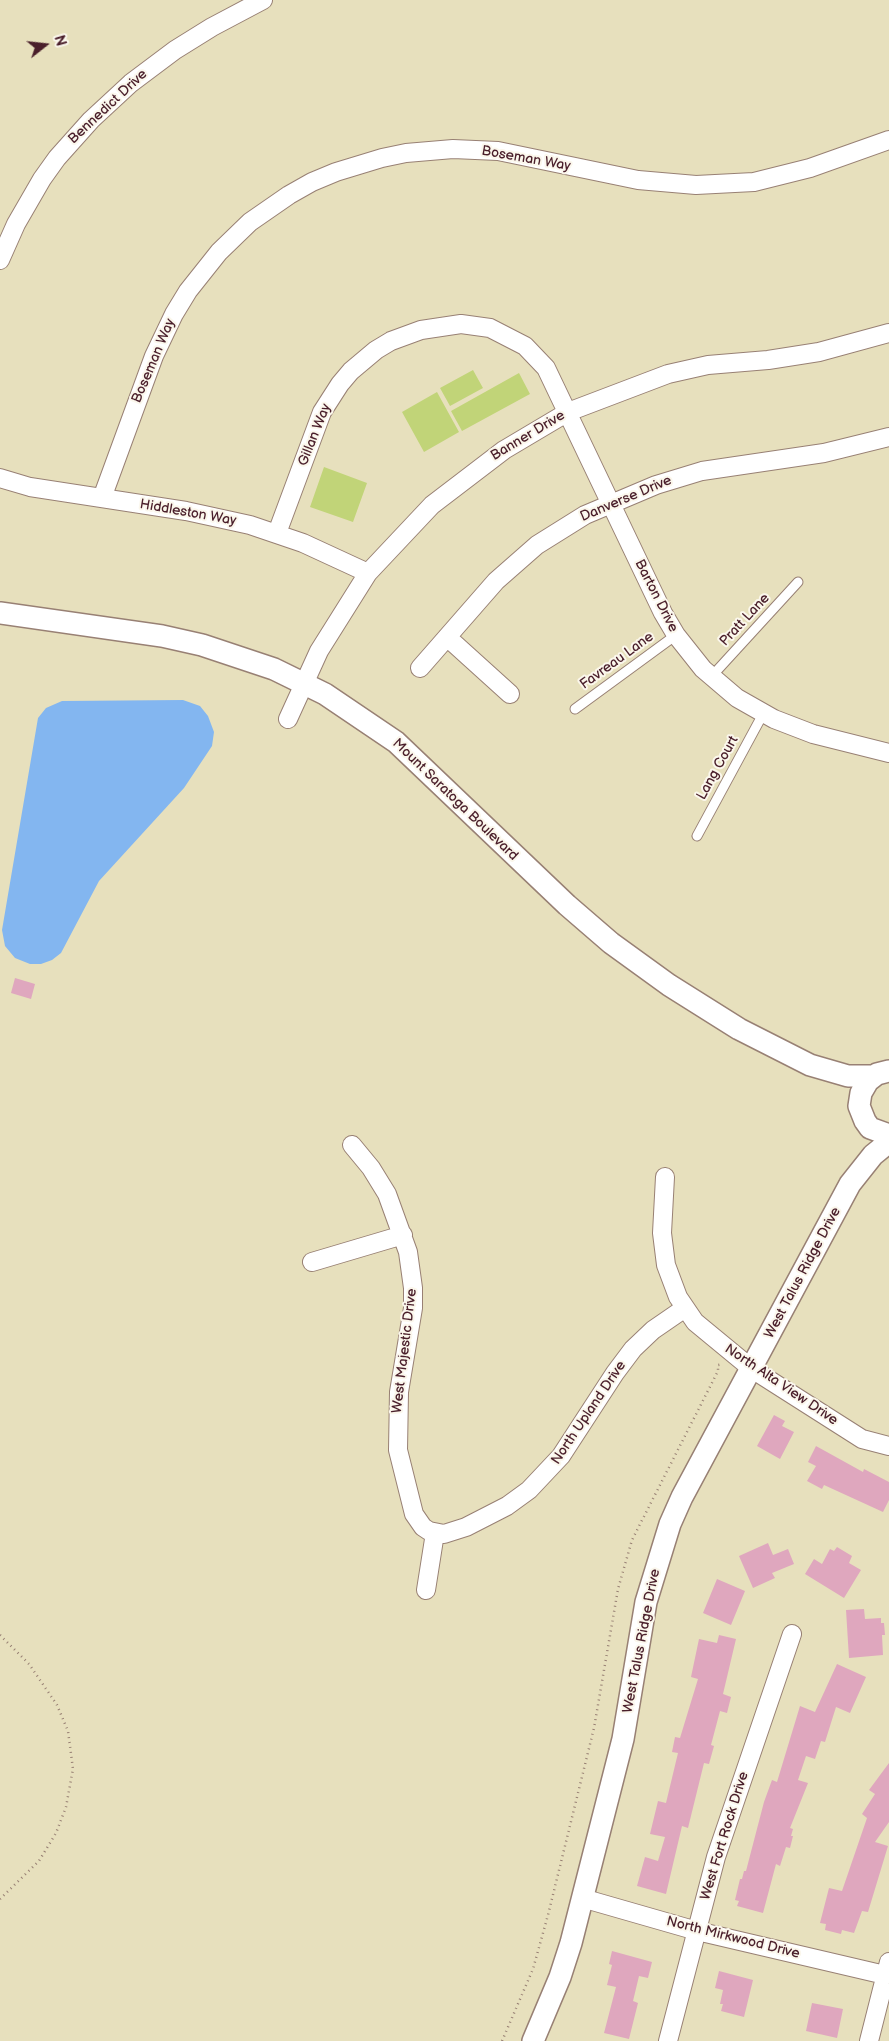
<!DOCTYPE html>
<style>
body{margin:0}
#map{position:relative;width:889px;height:2041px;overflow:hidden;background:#e7e0bd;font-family:"Balsamiq Sans",sans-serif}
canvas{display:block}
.north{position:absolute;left:20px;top:20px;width:50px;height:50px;-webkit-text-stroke:4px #fbf7ec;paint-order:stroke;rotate:74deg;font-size:14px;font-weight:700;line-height:20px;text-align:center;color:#4a1f2b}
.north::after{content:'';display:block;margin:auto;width:18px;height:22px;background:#4a1f2b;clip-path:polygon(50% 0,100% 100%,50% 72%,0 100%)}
</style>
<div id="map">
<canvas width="889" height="2041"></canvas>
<div class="north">N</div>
</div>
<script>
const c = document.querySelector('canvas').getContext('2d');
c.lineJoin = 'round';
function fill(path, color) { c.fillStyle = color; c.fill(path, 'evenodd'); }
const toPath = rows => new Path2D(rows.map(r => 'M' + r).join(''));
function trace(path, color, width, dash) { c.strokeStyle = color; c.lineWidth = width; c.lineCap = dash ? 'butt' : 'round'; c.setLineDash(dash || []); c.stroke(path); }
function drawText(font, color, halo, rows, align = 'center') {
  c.font = font + ' "Balsamiq Sans",sans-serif'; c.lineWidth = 4; c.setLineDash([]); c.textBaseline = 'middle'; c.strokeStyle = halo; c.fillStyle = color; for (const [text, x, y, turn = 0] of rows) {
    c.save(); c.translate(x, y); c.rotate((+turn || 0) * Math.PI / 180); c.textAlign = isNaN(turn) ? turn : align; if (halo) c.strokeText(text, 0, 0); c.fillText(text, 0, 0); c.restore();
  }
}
fill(toPath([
 [473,370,483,388,450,406,440,388],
 [519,373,530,394,462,431,451,411],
 [437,392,459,432,424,452,402,412],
 [324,467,367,483,353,522,310,507]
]), '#c1d478');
fill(toPath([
 [183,700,200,706,208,716,214,732,212,746,184,788,99,881,61,953,52,960,41,964,30,964,15,958,5,946,2,930,38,718,46,708,62,701]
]), '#83b6f0');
fill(toPath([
 [15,978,35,984,31,999,11,993],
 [774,1415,785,1421,782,1426,794,1432,780,1459,757,1446],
 [816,1446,863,1472,864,1469,889,1482,889,1500,883,1512,824,1485,822,1489,807,1481,816,1466,808,1462],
 [768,1543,773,1555,788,1549,794,1564,772,1573,775,1578,753,1588,739,1556],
 [837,1547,852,1556,849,1563,861,1570,844,1598,805,1574,814,1559,822,1564,830,1549,834,1551],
 [717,1579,745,1591,731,1625,703,1613],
 [864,1609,865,1619,881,1618,881,1623,884,1623,885,1635,882,1635,883,1655,849,1658,846,1610],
 [719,1635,736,1639,723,1694,731,1697,727,1713,720,1711,711,1745,714,1746,709,1764,704,1763,688,1828,682,1826,666,1894,637,1886,645,1857,658,1861,665,1837,650,1834,658,1801,666,1803,678,1753,672,1752,675,1737,680,1738,698,1679,691,1677,699,1639,717,1643],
 [837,1664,866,1677,850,1713,836,1707,825,1742,821,1741,815,1759,806,1756,798,1780,808,1783,790,1828,793,1829,791,1836,793,1836,790,1848,786,1847,780,1866,776,1864,763,1913,737,1906,739,1901,735,1900,740,1879,742,1879,744,1871,746,1871,764,1802,772,1780,777,1782,800,1706,815,1712],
 [889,1763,889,1822,875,1842,888,1846,868,1912,862,1911,854,1933,842,1930,841,1934,825,1930,826,1924,820,1923,829,1888,842,1891,867,1818,862,1814,875,1794,869,1790],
 [612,1951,652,1962,648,1978,639,1976,633,2001,638,2003,629,2039,604,2033,616,1987,607,1985,612,1965,609,1964],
 [719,1971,753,1980,744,2017,721,2011,723,2004,720,2004,723,1990,715,1988],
 [812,2003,843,2009,837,2038,806,2031]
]), '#dfa7be');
const service = toPath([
 [711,677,798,582],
 [575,709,676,635],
 [697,836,763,714]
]);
const minor = toPath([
 [0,260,16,224,42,179,57,158,91,120,131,83,175,50,212,27,263,0],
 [0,478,30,487,186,511,250,525,303,543,368,573],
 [102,498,154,356,174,314,188,291,219,252,250,222,289,195,312,182,336,172,382,158,406,153,453,149,498,151,638,180,696,185,754,182,810,168,889,140],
 [277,533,322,412,340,384,351,371,376,350,391,341,421,330,461,324,490,328,525,346,546,368,663,613,676,635,703,669,737,698,774,719,813,734,889,753],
 [447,637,510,694],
 [420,668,496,581,537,545,585,515,656,485,702,471,824,453,889,437],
 [288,719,319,651,368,573,432,505,504,450,568,412,668,374,708,365,768,360,819,352,889,333],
 [352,1145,371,1168,387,1194,408,1252,413,1288,413,1308,399,1392,398,1450,414,1514,423,1527,429,1531,444,1534,466,1527,507,1506,529,1490,561,1456,615,1373,633,1349,653,1330,685,1308],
 [665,1177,662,1233,666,1265,678,1297,695,1322,752,1369,862,1439,889,1446],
 [312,1262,403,1235],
 [426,1590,435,1533],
 [582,1898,697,1931,885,1975],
 [668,2041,716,1857,792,1634],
 [869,2041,889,1962]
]);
const tertiary = toPath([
 [0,613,162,636,202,645,274,669,325,694,396,742,567,905,611,943,669,985,739,1029,810,1065,848,1076,873,1076],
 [889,1071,877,1074,868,1081,861,1093,859,1106,865,1121,870,1128,889,1135],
 [533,2041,560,1977,571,1943,623,1739,646,1602,670,1524,682,1497,850,1184,873,1155,889,1142]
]);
trace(service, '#988074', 11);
trace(minor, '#988074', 20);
trace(tertiary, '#988074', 24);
trace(toPath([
 [0,1635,29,1664,57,1705,68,1731,73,1769,66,1807,56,1833,39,1861,0,1899],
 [502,2041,533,1969,548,1915,594,1728,618,1589,632,1540,718,1371,718,1365,723,1364]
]), '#988074', 2.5, [1, 4]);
trace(service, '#fff', 9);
trace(minor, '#fff', 18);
trace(tertiary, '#fff', 21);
drawText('14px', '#4a1f2b', '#fbf7ec', [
 ["Bennedict Drive",108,107,-43],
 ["Boseman Way",526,159,10],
 ["Boseman Way",154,361,-67],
 ["Gillan Way",315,435,-68],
 ["Banner Drive",528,436,-31],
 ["Danverse Drive",626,499,-23],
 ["Hiddleston Way",188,513,10],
 ["Barton Drive",656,596,63],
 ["Pratt Lane",745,620,-47],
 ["Favreau Lane",617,661,-36],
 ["Lang Court",718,768,-61],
 ["Mount Saratoga Boulevard",455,800,44],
 ["West Talus Ridge Drive",803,1273,-62],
 ["West Majestic Drive",405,1351,-83],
 ["North Alta View Drive",781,1385,34],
 ["North Upland Drive",589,1413,-56],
 ["West Talus Ridge Drive",642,1641,-79],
 ["West Fort Rock Drive",725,1836,-73],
 ["North Mirkwood Drive",733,1938,14]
]);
</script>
